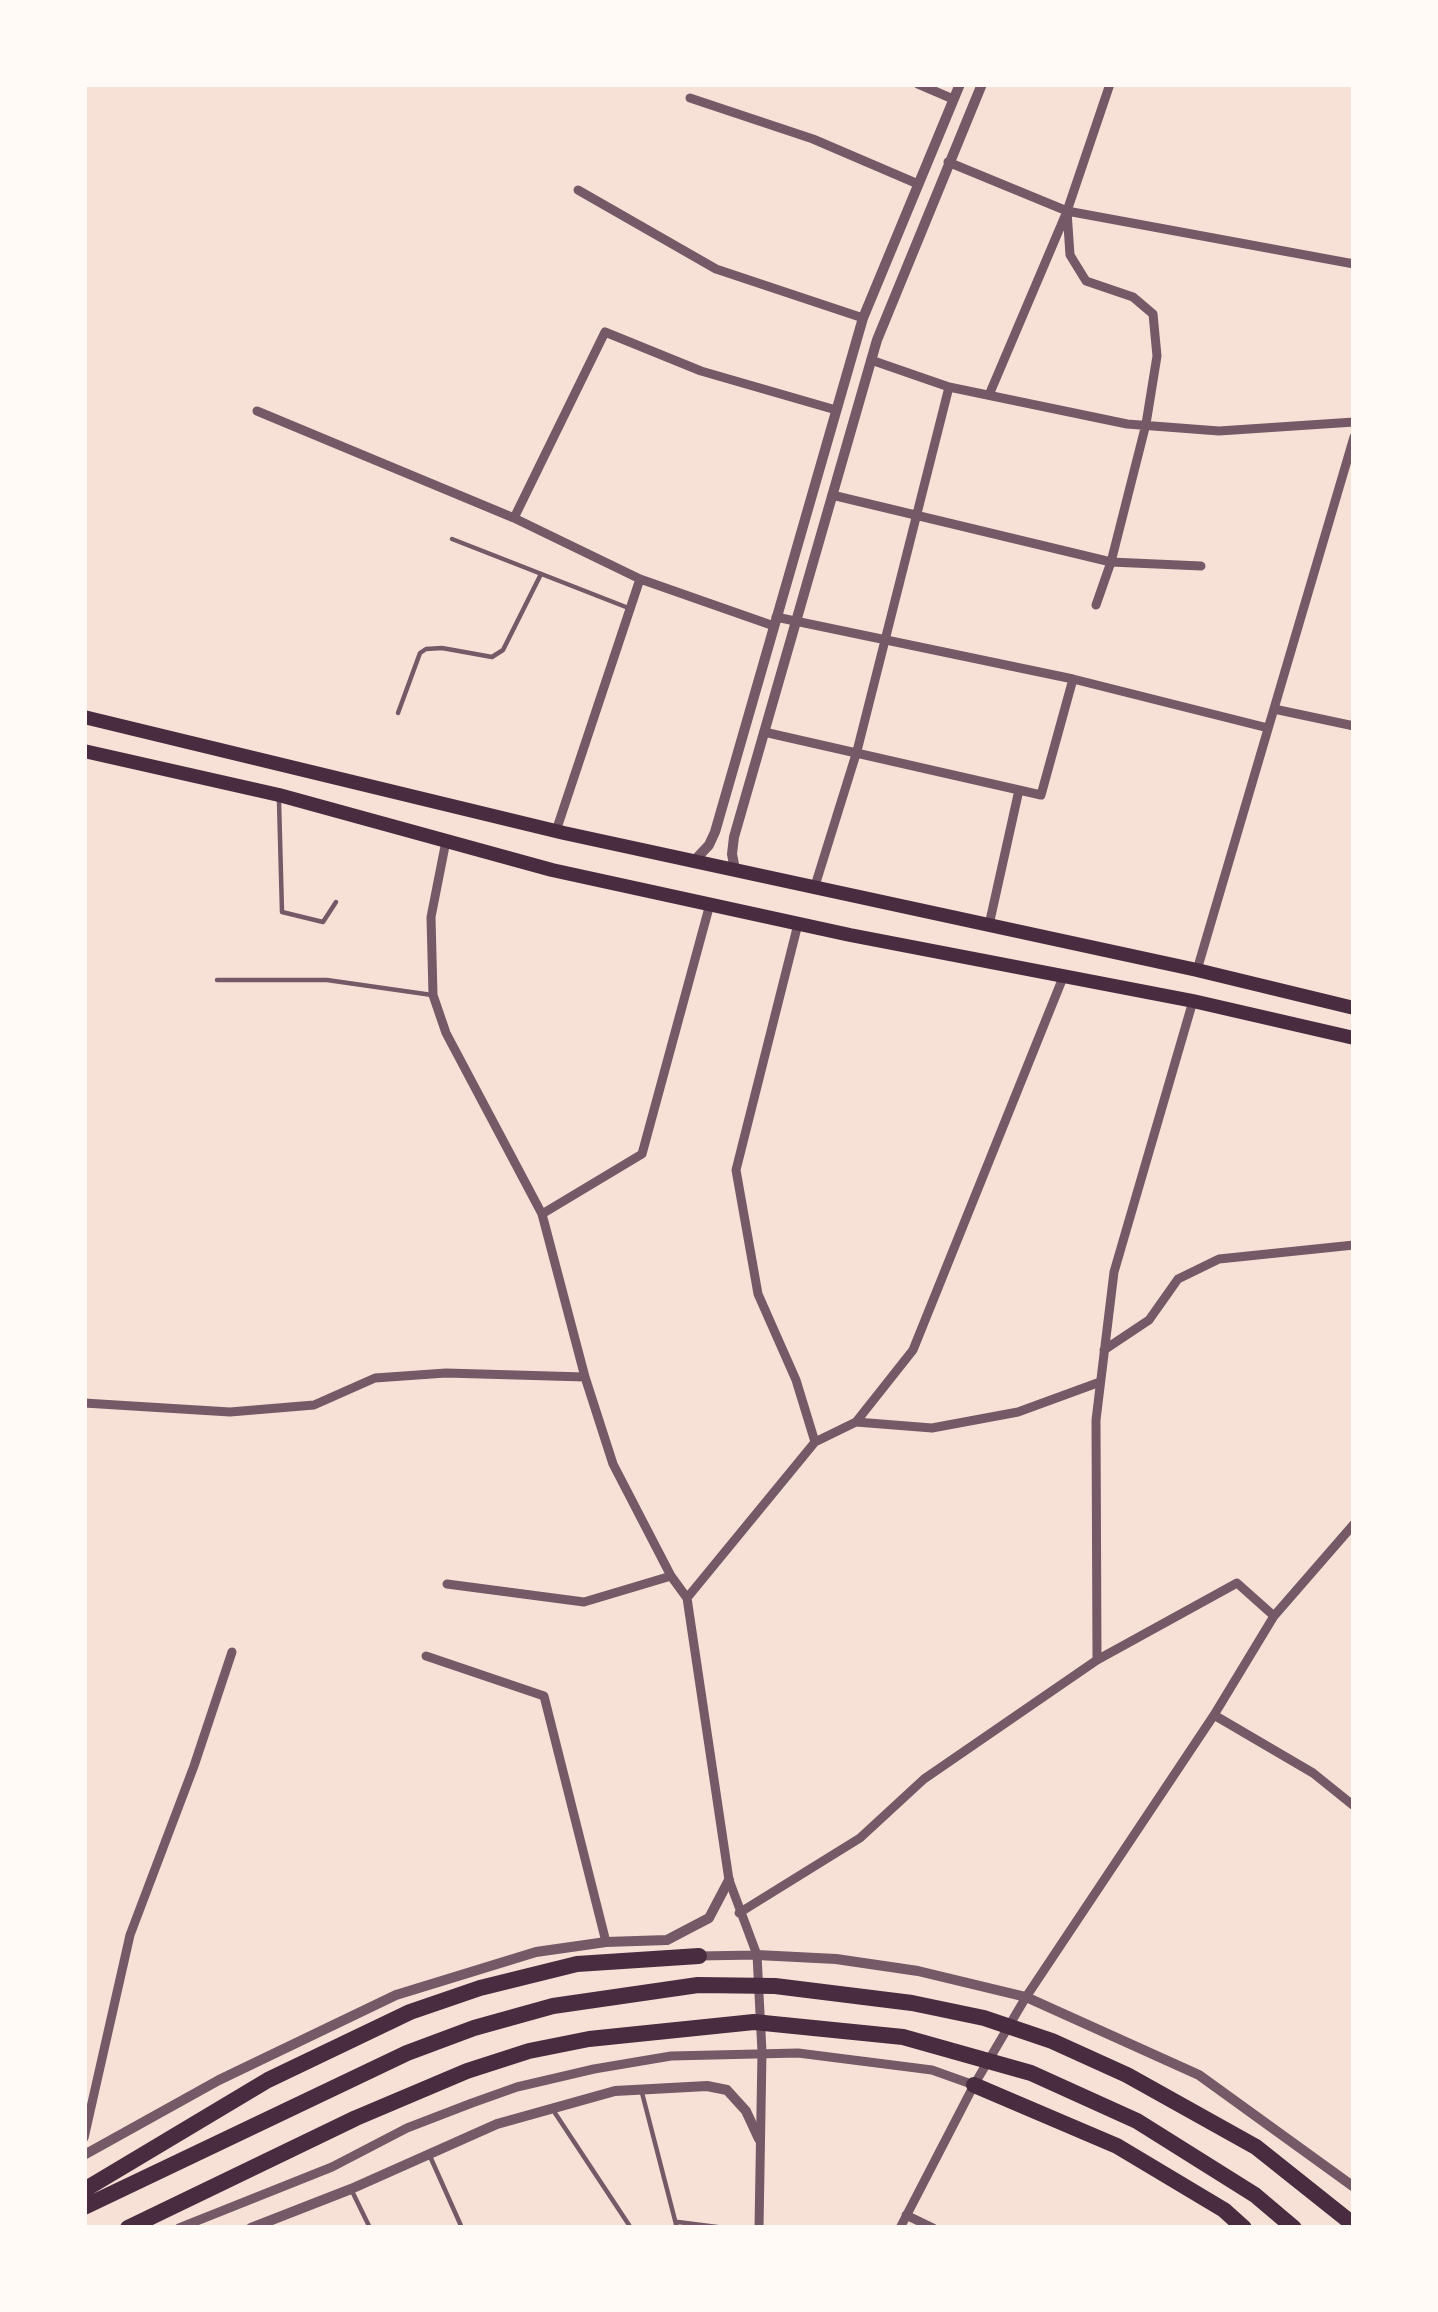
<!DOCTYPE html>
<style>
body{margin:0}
#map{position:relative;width:1438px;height:2312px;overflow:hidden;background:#f7e1d7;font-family:Mulish,sans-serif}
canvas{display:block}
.frame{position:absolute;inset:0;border:87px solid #fffaf5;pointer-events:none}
</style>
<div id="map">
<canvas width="1438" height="2312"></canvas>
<div class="frame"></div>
</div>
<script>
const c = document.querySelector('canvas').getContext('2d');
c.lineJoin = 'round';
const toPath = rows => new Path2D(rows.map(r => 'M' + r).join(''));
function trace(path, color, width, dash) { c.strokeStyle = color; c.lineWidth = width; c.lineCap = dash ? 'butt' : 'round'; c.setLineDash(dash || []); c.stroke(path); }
trace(toPath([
 [452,539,631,609],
 [398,713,420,653,426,649,442,648,492,657,503,650,541,574],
 [279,801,282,912,323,922,336,902],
 [217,980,327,980,432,995],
 [641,2089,677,2228],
 [555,2113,631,2228],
 [429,2154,462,2228],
 [351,2189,370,2228],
 [678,2222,725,2228]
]), '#755966', 4.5);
trace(toPath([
 [918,84,953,99],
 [690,98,813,139,918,184],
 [948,162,1067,211,1354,264],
 [578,190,716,269,863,318],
 [871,360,949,387,1127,424,1219,431,1354,422],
 [989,395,1065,216],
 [257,411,514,518,640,579,774,626],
 [832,495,1111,562,1201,566],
 [514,518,605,332,701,371,836,410],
 [1096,605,1111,562,1146,424,1157,356,1153,314,1133,297,1086,281,1070,255,1067,211,1110,84],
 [776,617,1073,679,1268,728],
 [1274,709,1354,726],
 [764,732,1041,795,1073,679],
 [556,831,640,579],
 [446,841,431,917,433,995,446,1033,542,1214,585,1377,613,1464,671,1576,687,1598,729,1880,757,1955,762,2052,759,2228],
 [814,889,857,751,949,387],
 [989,925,1019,790],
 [1197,970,1354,437],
 [542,1214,642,1154,710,904],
 [1104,1350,1149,1320,1178,1279,1219,1259,1354,1245],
 [84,1403,230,1412,314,1405,375,1378,446,1373,585,1377],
 [856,1422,932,1428,1018,1412,1100,1382],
 [815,1442,856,1422,913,1350,1064,975],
 [447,1584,584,1602,671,1576],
 [687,1598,815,1442,796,1380,758,1294,736,1170,798,924],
 [426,1656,544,1696,606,1942],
 [1097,1660,1096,1420,1114,1272,1193,1001],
 [1214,1715,1313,1773,1354,1806],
 [739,1913,860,1838,924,1779,1097,1660,1237,1583,1274,1616],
 [699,1956,757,1955],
 [84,2138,130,1935,194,1766,232,1652],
 [906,2215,933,2228],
 [179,2228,332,2167,407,2128,472,2103,517,2087,594,2069,671,2056,798,2053,932,2070,974,2085],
 [900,2228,974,2085,1026,1997,1214,1715,1274,1616,1354,1524]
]), '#755966', 9);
trace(toPath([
 [694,861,709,845,715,832,863,318,960,84],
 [735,870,732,854,734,837,877,340,982,84],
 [757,1955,836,1959,918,1971,1026,1997,1199,2075,1354,2187],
 [84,2155,219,2080,396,1995,536,1952,606,1942,667,1940,709,1918,729,1880],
 [251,2228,351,2189,497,2124,615,2091,707,2086,727,2090,746,2111,759,2139]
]), '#755966', 10);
trace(toPath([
 [84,717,564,833,1197,970,1354,1008],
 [84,751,279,795,552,870,850,935,1193,1001,1354,1038]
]), '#4a2c40', 14);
trace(toPath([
 [974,2085,1117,2146,1224,2210,1244,2228],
 [84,2190,268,2080,410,2012,480,1988,577,1964,699,1956],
 [84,2207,407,2053,474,2028,553,2006,698,1985,775,1986,912,2003,984,2018,1052,2041,1127,2075,1256,2147,1354,2225],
 [128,2228,356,2118,467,2071,529,2051,589,2039,754,2022,903,2037,1031,2073,1137,2121,1255,2195,1294,2228]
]), '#4a2c40', 16);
</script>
